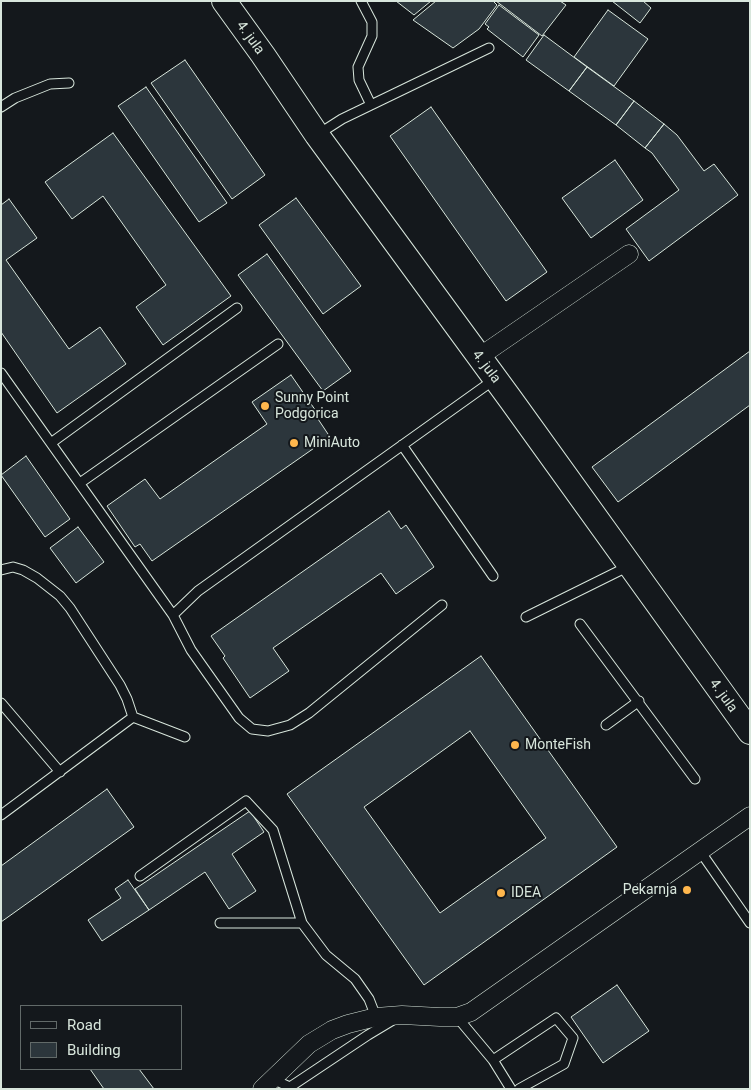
<!DOCTYPE html>
<style>
body{margin:0}
#map{position:relative;width:751px;height:1090px;overflow:hidden;background:#14181c;font-family:Roboto,sans-serif}
canvas{display:block}
.frame{position:absolute;inset:0;border:2px solid #d8e6dc;pointer-events:none}
.legend{position:absolute;left:20px;top:1005px;width:162px;height:65px;box-sizing:border-box;background:#14181c;border:1px solid #626a69;margin:0;padding:6px 9px;list-style:none;font-size:15px;color:#d8e6dc}
.legend li{display:flex;align-items:center;gap:10px;height:25px}
.legend b{width:25px;border:1px solid #626a69}
</style>
<div id="map">
<canvas width="751" height="1090"></canvas>
<div class="frame"></div>
<ul class="legend">
<li><b style="height:6px;background:#14181c"></b>Road</li>
<li><b style="height:14px;background:#2c363c"></b>Building</li>
</ul>
</div>
<script>
const c = document.querySelector('canvas').getContext('2d');
c.lineJoin = 'round';
function fill(path, color) { c.fillStyle = color; c.fill(path, 'evenodd'); }
const toPath = rows => new Path2D(rows.map(r => 'M' + r).join(''));
function trace(path, color, width, dash) { c.strokeStyle = color; c.lineWidth = width; c.lineCap = dash ? 'butt' : 'round'; c.setLineDash(dash || []); c.stroke(path); }
function drawText(font, color, halo, rows, align = 'center') {
  c.font = font + ' Roboto,sans-serif'; c.lineWidth = 4; c.setLineDash([]); c.textBaseline = 'middle'; c.strokeStyle = halo; c.fillStyle = color; for (const [text, x, y, turn = 0] of rows) {
    c.save(); c.translate(x, y); c.rotate((+turn || 0) * Math.PI / 180); c.textAlign = isNaN(turn) ? turn : align; if (halo) c.strokeText(text, 0, 0); c.fillText(text, 0, 0); c.restore();
  }
}
const building = toPath([
 [396,1,431,1,414,15,396,1],
 [436,1,493,1,497,5,479,29,453,48,413,20,436,1],
 [496,1,560,1,566,5,542,36,496,1],
 [612,1,643,1,651,8,640,23,612,1],
 [499,5,539,35,523,57,487,29,489,27,485,24,499,5],
 [608,10,648,39,614,86,574,57,608,10],
 [544,35,587,67,569,91,526,60,544,35],
 [185,60,265,175,232,199,151,83,185,60],
 [587,67,634,101,616,125,569,91,587,67],
 [146,87,227,203,199,222,118,106,146,87],
 [634,101,664,124,645,148,616,125,634,101],
 [431,107,547,272,506,301,390,136,431,107],
 [664,124,677,135,704,171,714,164,738,195,649,261,626,229,679,190,652,153,645,148,664,124],
 [113,133,231,296,163,345,136,307,166,285,103,196,72,219,45,182,113,133],
 [615,160,643,200,591,238,562,198,615,160],
 [296,198,361,286,323,314,259,225,296,198],
 [9,199,37,238,6,260,69,349,100,327,126,364,57,413,1,332,1,205,9,199],
 [267,254,351,371,323,391,238,275,267,254],
 [750,351,750,405,618,502,592,467,750,351],
 [291,375,318,414,316,416,330,437,152,561,140,544,135,547,107,506,145,479,160,499,267,424,252,402,291,375],
 [26,456,70,519,45,537,1,475,26,456],
 [389,511,401,529,406,525,434,567,396,594,381,573,273,648,289,671,250,698,223,658,225,656,211,636,389,511],
 [78,527,104,562,76,583,50,548,78,527],
 [481,656,617,847,424,985,287,794,481,656],
 [470,731,546,838,440,913,364,807,470,731],
 [107,789,134,827,1,922,1,866,107,789],
 [250,811,264,832,232,854,256,891,229,909,205,872,149,910,135,889,250,811],
 [128,880,149,910,102,941,88,920,121,898,115,889,128,880],
 [617,985,649,1031,603,1063,571,1017,617,985],
 [90,1069,139,1069,154,1089,104,1089,90,1069]
]);
fill(building, '#2c363c');
trace(building, '#d8e6dc', 1);
const lane = toPath([
 [361,1,372,22,372,36,358,67,359,80,371,105],
 [1,107,15,98,50,84,69,83],
 [317,135,342,119,489,48],
 [1,373,173,615],
 [51,443,237,308],
 [402,445,493,576],
 [80,483,278,344],
 [1,570,13,567,23,570,37,578,60,596,70,608,120,685,127,699,133,717],
 [442,605,309,713,290,725,268,731,252,729,239,718,191,650,173,615,198,591,495,379],
 [526,617,629,566],
 [580,624,695,779],
 [1,703,60,772],
 [606,725,639,701],
 [1,815,133,717,185,737],
 [700,851,750,923],
 [140,876,246,801,273,830,302,923],
 [220,923,302,923,326,955,355,979,369,999,376,1017],
 [457,1017,493,1060,556,1018,573,1038,564,1064,519,1089],
 [493,1060,511,1089],
 [272,1079,290,1087,368,1035,393,1020]
]);
const street = toPath([
 [479,357,629,254],
 [262,1089,309,1044,332,1030,348,1024,376,1017,402,1015,440,1017,457,1017,471,1012,750,816]
]);
const secondary = toPath([
 [224,1,263,55,317,135,511,400,750,732]
]);
trace(lane, '#d8e6dc', 11);
trace(street, '#d8e6dc', 19);
trace(secondary, '#d8e6dc', 26);
trace(lane, '#14181c', 9);
trace(street, '#14181c', 18);
trace(secondary, '#14181c', 24);
for (const [x, y, r, color] of [
 [265,406,5,"#ffb74d"],
 [294,443,5,"#ffb74d"],
 [515,745,5,"#ffb74d"],
 [687,890,5,"#ffb74d"],
 [501,893,5,"#ffb74d"]
]) { const dot = new Path2D(); dot.arc(x, y, r, 0, 2 * Math.PI); c.fillStyle = color; c.fill(dot); trace(dot, '#14181c', 2); }
drawText('14px', '#d8e6dc', '#14181c', [
 ["4. jula",250,38,54],
 ["4. jula",486,367,53],
 ["4. jula",723,696,54]
]);
drawText('14px', '#d8e6dc', '#14181c', [
 ["Sunny Point",275,398],
 ["Podgorica",275,414],
 ["MiniAuto",304,443],
 ["MonteFish",525,745],
 ["Pekarnja",677,890,"right"],
 ["IDEA",511,893]
], 'left');
</script>
